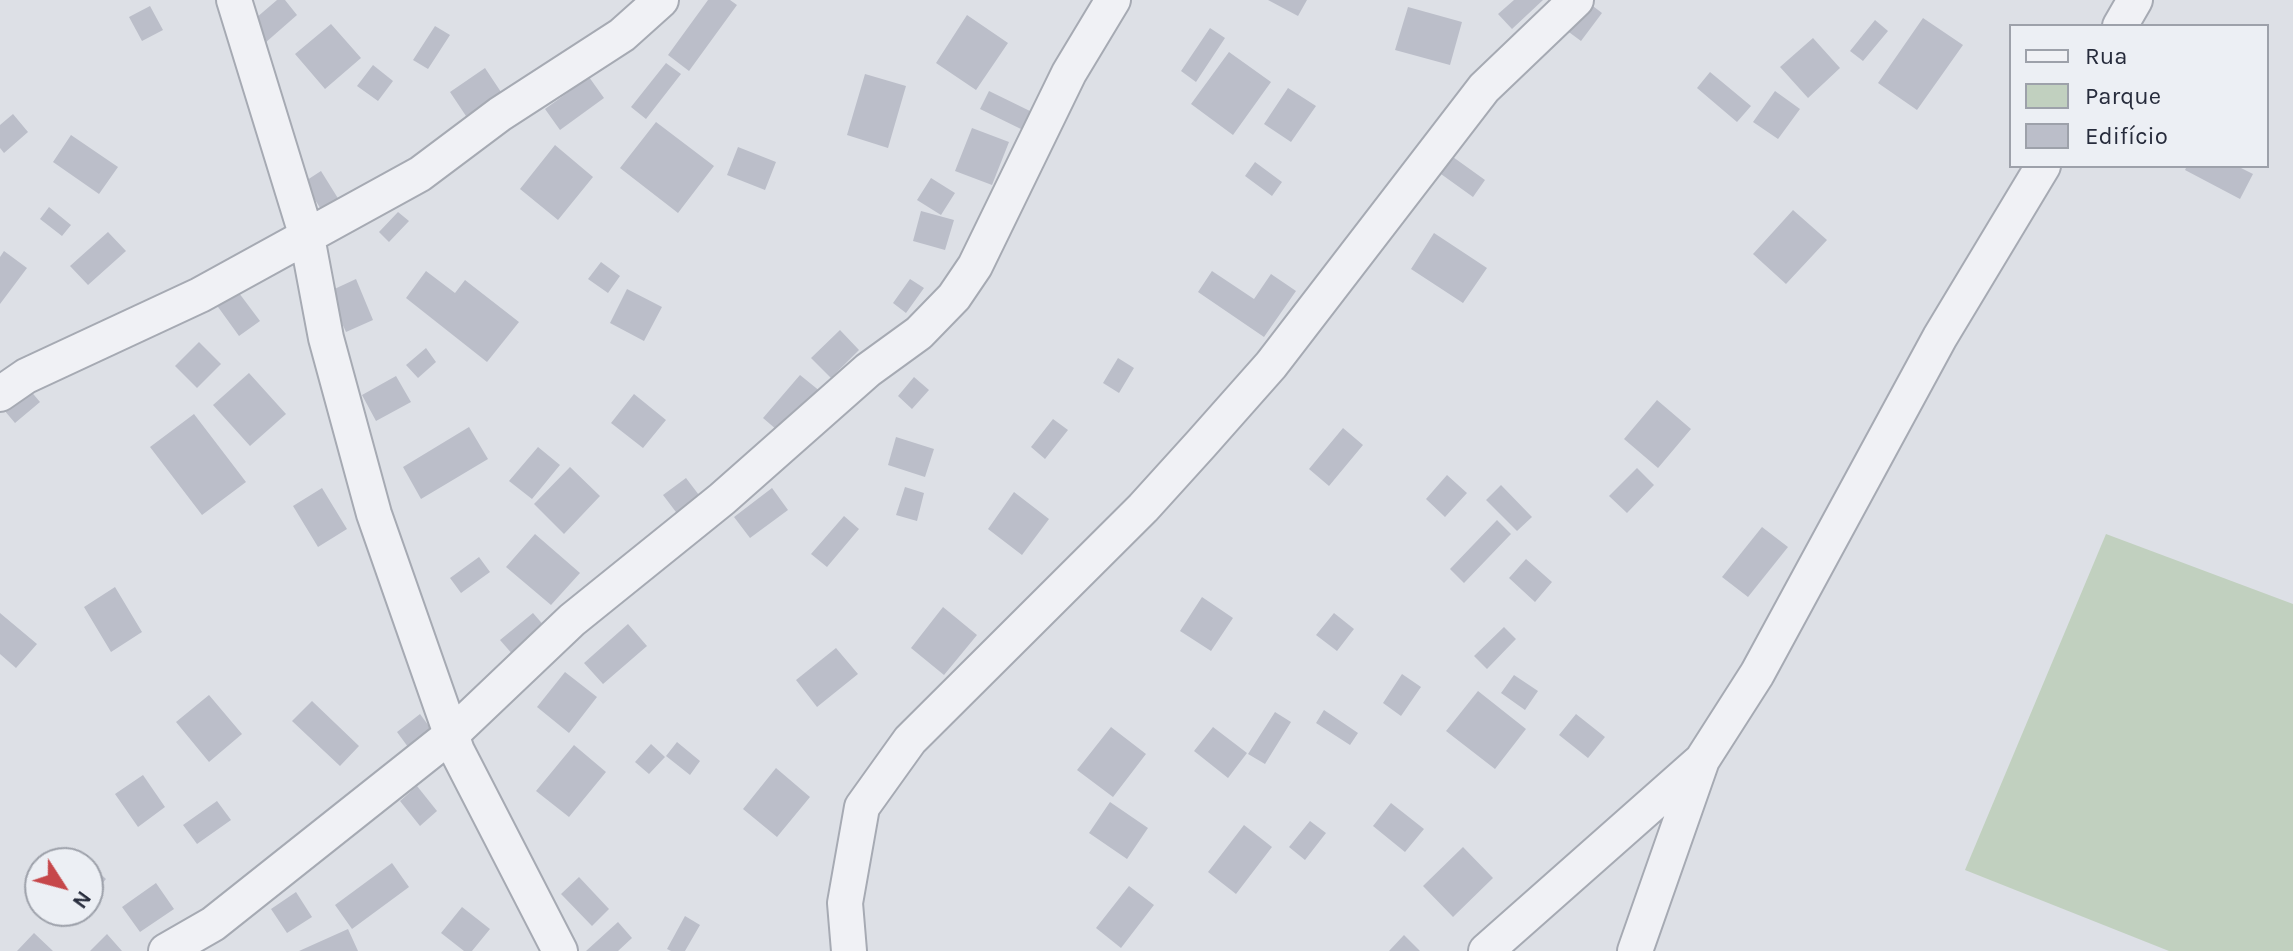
<!DOCTYPE html>
<meta charset="utf-8">
<style>
body{margin:0}
#map{position:relative;width:2293px;height:951px;overflow:hidden;background:#dde0e6;font-family:Karla,sans-serif}
canvas{display:block}
.legend{position:absolute;left:2009px;top:24px;width:260px;height:144px;box-sizing:border-box;background:#eceff4;border:2px solid #9da1aa;margin:0;padding:10px 14px;list-style:none;font-size:24px;color:#272c3c}
.legend li{display:flex;align-items:center;gap:16px;height:40px}
.legend b{width:40px;border:2px solid #9da1aa}
.north{position:absolute;left:24px;top:847px;width:80px;height:80px;box-sizing:border-box;background:#eceff4;border:2px solid #9da1aa;border-radius:50%;rotate:126deg;font-size:22px;font-weight:700;line-height:32px;text-align:center;color:#272c3c}
.north::after{content:'';display:block;margin:auto;width:28px;height:36px;background:#c6474a;clip-path:polygon(50% 0,100% 100%,50% 72%,0 100%)}
</style>
<div id="map">
<canvas width="2293" height="951"></canvas>
<ul class="legend">
<li><b style="height:10px;background:#f0f1f5"></b>Rua</li>
<li><b style="height:22px;background:#c1d0bf"></b>Parque</li>
<li><b style="height:22px;background:#bbbec9"></b>Edifício</li>
</ul>
<div class="north">N</div>
</div>
<script>
const c = document.querySelector('canvas').getContext('2d');
c.lineJoin = 'round';
function fill(path, color) { c.fillStyle = color; c.fill(path, 'evenodd'); }
const toPath = rows => new Path2D(rows.map(r => 'M' + r).join(''));
function trace(path, color, width, dash) { c.strokeStyle = color; c.lineWidth = width; c.lineCap = dash ? 'butt' : 'round'; c.setLineDash(dash || []); c.stroke(path); }
fill(toPath([
 [2106,534,2293,604,2293,951,2169,951,1965,870]
]), '#c1d0bf');
fill(toPath([
 [277,0,285,0,297,15,265,43,249,24],
 [708,0,730,0,737,5,689,71,668,55],
 [1268,0,1307,0,1298,16],
 [1514,0,1543,0,1512,29,1498,14],
 [1585,0,1602,13,1581,41,1562,27],
 [150,6,163,30,142,41,129,17],
 [1408,7,1462,22,1450,65,1395,50],
 [967,15,1008,43,976,90,936,63],
 [1923,18,1963,45,1917,110,1878,83],
 [1875,20,1888,31,1863,61,1850,51],
 [331,24,361,58,325,89,295,54],
 [435,26,450,35,428,69,413,60],
 [1210,28,1225,38,1196,82,1181,71],
 [1813,38,1840,68,1808,98,1780,67],
 [1229,52,1271,82,1233,135,1191,104],
 [666,63,681,74,646,119,631,107],
 [373,65,393,81,378,101,357,86],
 [485,68,501,92,466,116,450,92],
 [1710,72,1751,106,1737,122,1697,88],
 [865,74,906,86,888,148,847,135],
 [589,77,604,98,560,130,545,109],
 [1288,88,1316,106,1291,142,1264,124],
 [989,91,1032,112,1023,130,980,109],
 [1775,91,1800,109,1778,139,1753,122],
 [13,114,28,132,4,153,0,148,0,125],
 [656,122,714,166,678,213,620,168],
 [972,128,1009,142,992,185,955,171],
 [71,135,118,167,99,194,53,162],
 [555,145,593,177,558,220,520,189],
 [738,147,776,162,765,190,727,175],
 [1446,152,1485,180,1473,197,1434,169],
 [1255,162,1282,182,1272,196,1245,176],
 [2187,166,2237,166,2253,174,2240,199,2185,170],
 [321,171,344,208,327,219,304,182],
 [931,178,955,193,941,215,917,200],
 [49,207,71,225,62,236,40,219],
 [1793,210,1827,240,1786,284,1753,254],
 [921,211,954,220,945,250,913,241],
 [398,212,409,221,389,242,379,232],
 [108,232,126,251,88,285,70,266],
 [1434,233,1487,268,1463,303,1411,269],
 [4,251,27,268,0,304,0,257],
 [601,262,620,276,608,293,588,279],
 [426,271,455,293,465,280,519,322,487,362,406,298],
 [1212,271,1254,299,1271,274,1296,291,1264,337,1198,292],
 [356,279,373,320,346,332,328,292],
 [910,279,924,288,906,313,893,303],
 [233,285,260,321,239,336,213,300],
 [627,289,662,307,644,341,610,323],
 [840,330,859,350,831,378,811,358],
 [199,342,221,364,197,388,175,366],
 [426,348,436,362,418,378,406,365],
 [1118,358,1134,368,1119,393,1103,383],
 [249,373,286,414,250,446,213,405],
 [800,375,821,392,784,436,763,418],
 [396,376,411,402,376,421,362,395],
 [914,377,929,390,912,409,898,396],
 [29,389,40,402,15,423,4,410],
 [634,394,666,420,643,448,611,423],
 [1657,400,1691,429,1658,468,1624,439],
 [194,414,246,482,202,515,150,447],
 [1053,419,1068,430,1045,459,1031,447],
 [469,427,488,459,421,499,403,467],
 [1343,428,1363,445,1329,486,1309,469],
 [896,437,934,449,925,477,888,465],
 [538,447,560,465,532,499,509,481],
 [570,467,600,496,564,534,534,504],
 [1637,468,1654,485,1627,513,1609,496],
 [1447,475,1467,493,1445,517,1426,499],
 [686,478,702,499,679,516,663,495],
 [1501,485,1532,517,1517,531,1486,500],
 [905,487,924,493,917,521,896,515],
 [322,488,347,529,318,547,293,506],
 [772,488,788,510,750,538,734,517],
 [1014,492,1049,519,1022,555,988,529],
 [844,516,859,529,827,567,811,554],
 [1497,520,1511,534,1464,583,1450,569],
 [1762,527,1788,547,1748,597,1722,577],
 [535,534,580,573,551,605,506,567],
 [479,557,490,572,461,593,450,578],
 [1526,559,1552,582,1535,602,1509,578],
 [115,587,142,632,111,652,84,607],
 [1202,597,1233,618,1211,651,1180,631],
 [943,607,977,635,944,675,911,648],
 [0,613,37,644,16,668,0,654],
 [533,613,546,628,514,656,500,640],
 [1334,613,1354,629,1337,651,1316,635],
 [628,624,647,646,603,684,584,663],
 [1504,627,1516,639,1487,669,1474,656],
 [836,648,858,674,817,707,796,680],
 [565,672,597,697,569,733,537,707],
 [1402,674,1421,687,1401,716,1383,703],
 [1514,675,1538,691,1525,710,1501,693],
 [1478,691,1526,729,1495,769,1446,731],
 [209,695,242,734,209,762,176,722],
 [312,701,359,746,340,766,292,721],
 [1324,710,1358,733,1350,745,1316,723],
 [1275,712,1291,722,1265,764,1248,754],
 [420,714,434,733,411,751,397,732],
 [1576,714,1605,737,1588,758,1559,735],
 [1111,727,1146,754,1113,797,1077,770],
 [1213,727,1247,753,1228,778,1194,751],
 [677,742,700,761,690,775,666,756],
 [651,744,665,757,649,774,635,762],
 [574,745,606,772,569,817,536,791],
 [776,768,810,797,777,837,743,809],
 [143,775,165,807,138,827,115,794],
 [417,786,437,811,420,826,400,801],
 [217,801,231,820,197,844,183,825],
 [1110,802,1148,828,1127,859,1089,833],
 [1391,803,1424,829,1405,852,1373,826],
 [1310,821,1326,833,1305,860,1289,847],
 [1244,825,1272,847,1236,894,1208,872],
 [1463,847,1493,878,1453,917,1423,886],
 [77,852,106,879,91,896,88,863,68,863],
 [392,863,409,887,352,929,335,905],
 [579,877,609,909,592,926,561,894],
 [156,883,174,909,140,932,122,907],
 [1129,886,1154,905,1121,948,1096,928],
 [296,892,312,917,287,933,271,909],
 [462,907,490,929,472,951,464,951,441,933],
 [685,916,700,925,685,951,671,951,667,949],
 [618,922,632,938,618,951,586,951],
 [348,929,358,951,299,951],
 [34,933,53,951,17,951],
 [107,934,122,951,90,951],
 [1404,935,1420,951,1389,951]
]), '#bbbec9');
const minor = toPath([
 [234,0,307,237,326,338,374,514,457,751,560,951],
 [2120,26,2135,0],
 [0,394,26,376,200,295,420,174,500,114,622,35,661,0],
 [1702,760,1757,674,1940,337,2043,166],
 [166,951,213,924,451,735,572,620,722,499,868,370,919,333,954,297,975,266,1069,73,1113,0],
 [849,951,845,903,862,807,910,740,1143,508,1201,444,1271,365,1484,88,1576,0],
 [1486,951,1702,760,1635,951]
]);
trace(minor, '#a6aab3', 38);
trace(minor, '#f0f1f5', 34);
</script>
